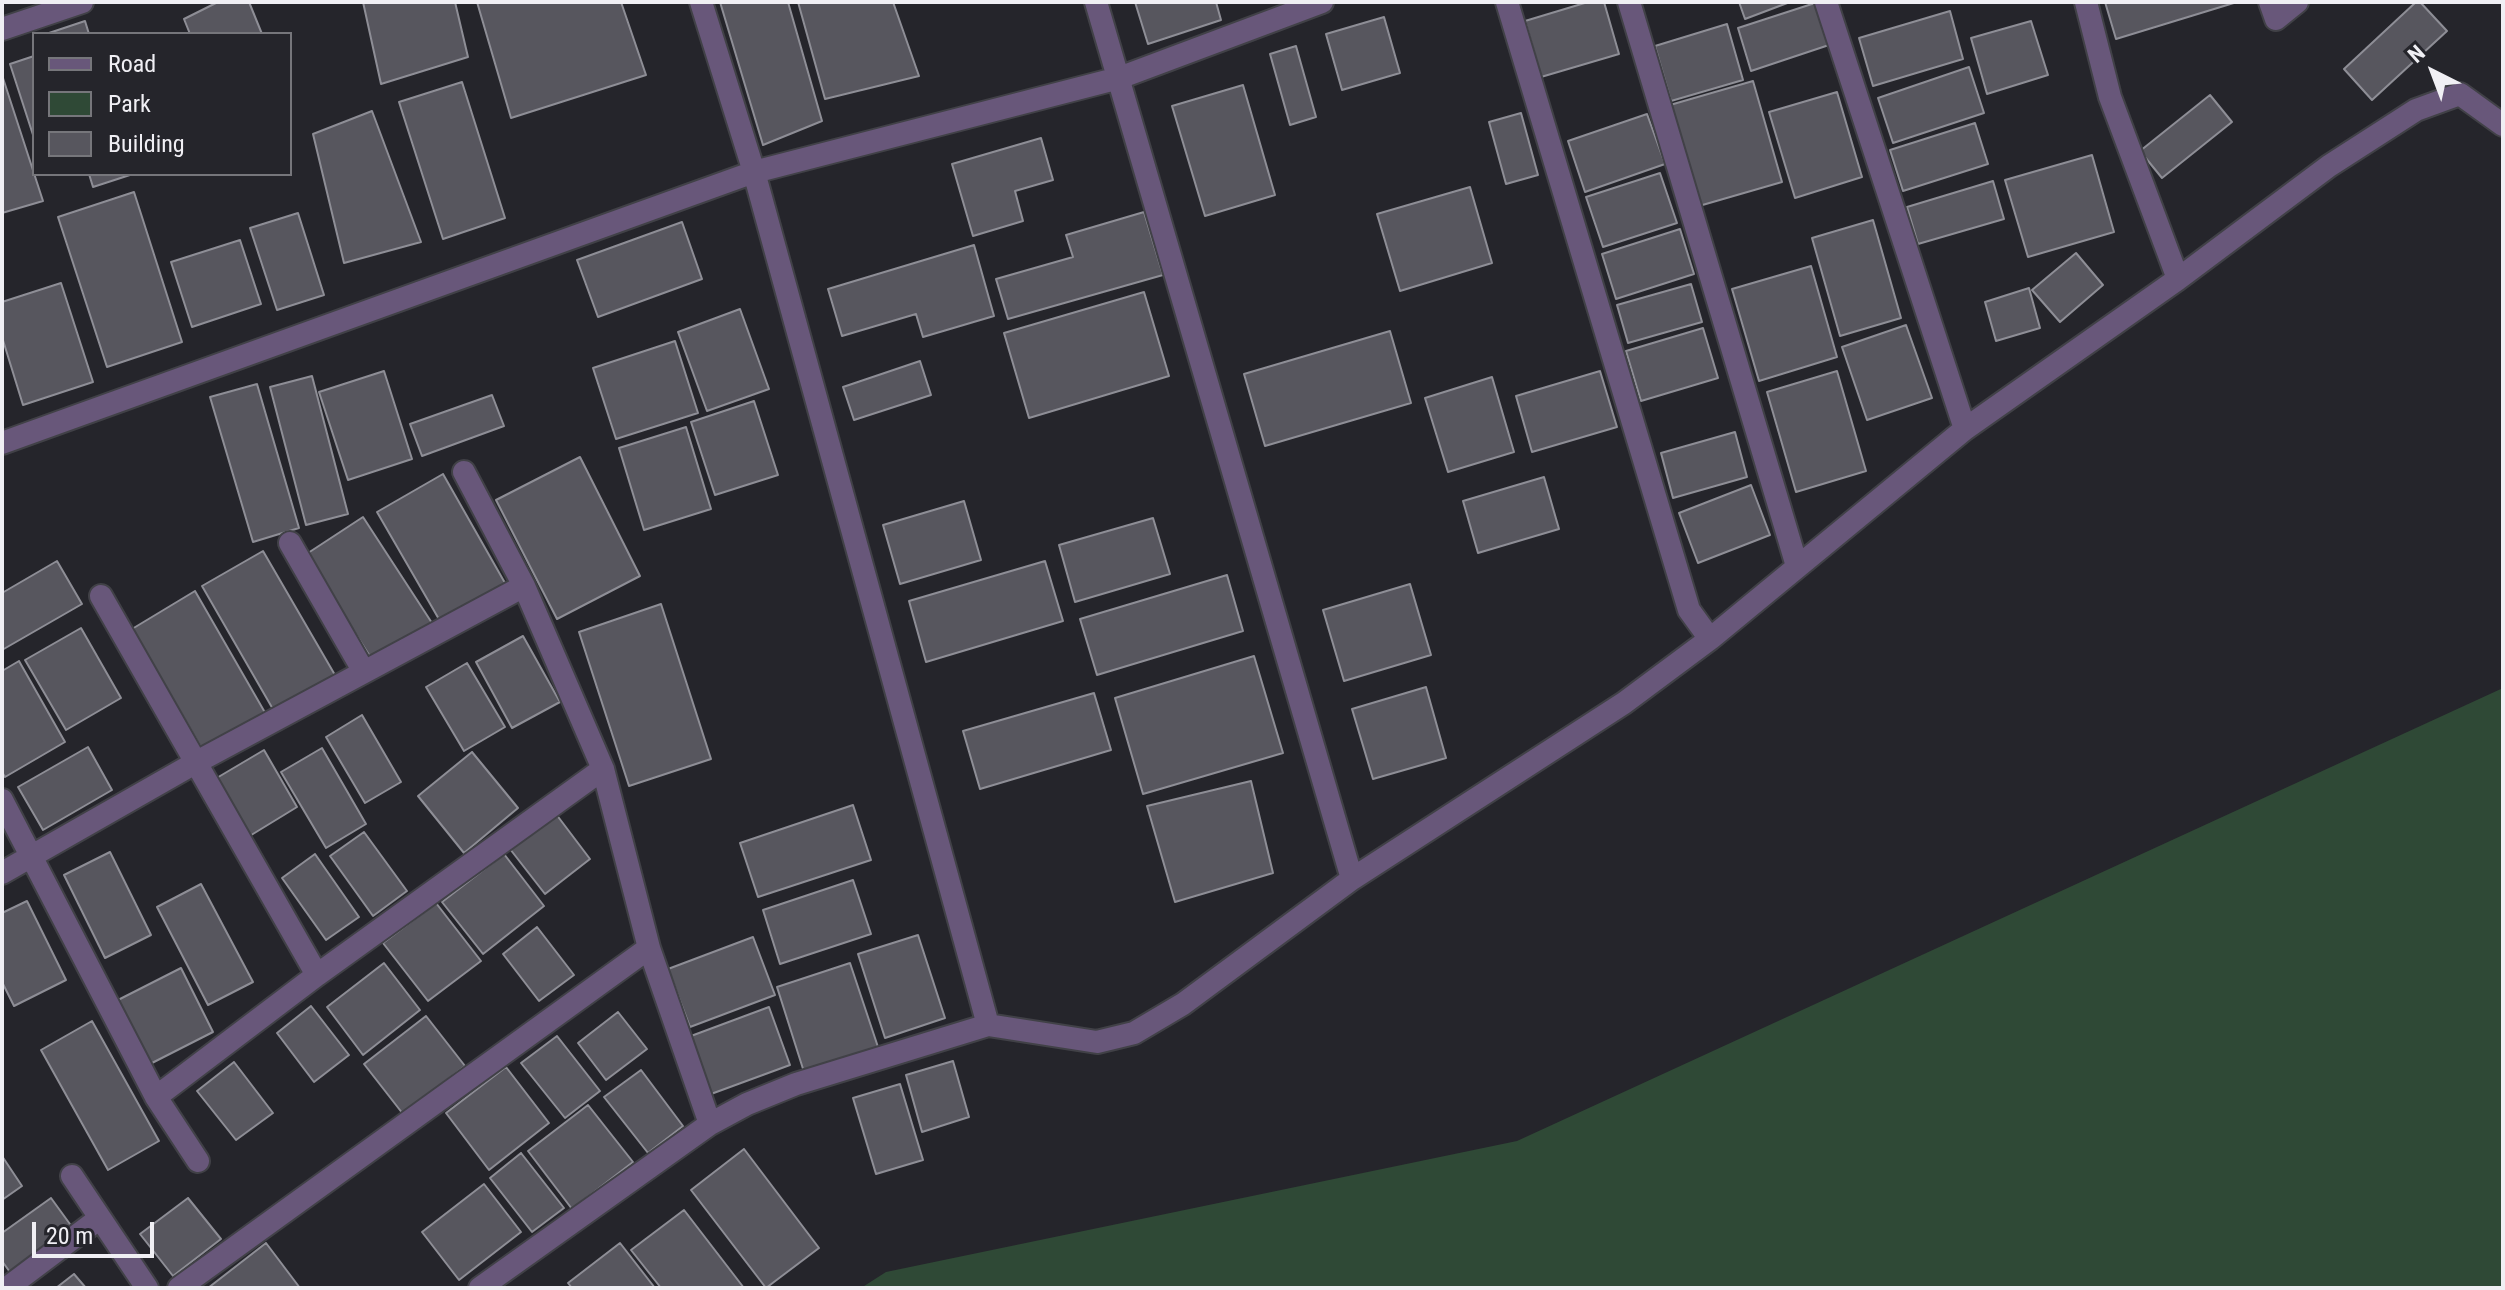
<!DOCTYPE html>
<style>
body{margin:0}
#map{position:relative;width:2505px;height:1290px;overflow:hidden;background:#25252b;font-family:"Roboto Condensed",sans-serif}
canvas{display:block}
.frame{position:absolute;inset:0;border:4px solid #f0eff4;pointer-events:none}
.legend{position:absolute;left:32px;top:32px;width:260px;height:144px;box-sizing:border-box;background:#25252b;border:2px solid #76767b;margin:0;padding:10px 14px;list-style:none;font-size:24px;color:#f0eff4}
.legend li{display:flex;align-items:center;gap:16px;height:40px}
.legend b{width:40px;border:2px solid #76767b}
.north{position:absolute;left:2393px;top:32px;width:80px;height:80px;-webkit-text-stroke:6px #25252b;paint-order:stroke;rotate:318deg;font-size:22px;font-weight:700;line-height:32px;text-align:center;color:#f0eff4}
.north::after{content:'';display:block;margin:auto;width:28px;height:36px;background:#f0eff4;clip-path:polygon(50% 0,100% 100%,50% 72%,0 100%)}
.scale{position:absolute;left:32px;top:1222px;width:122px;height:36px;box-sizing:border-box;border:4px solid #f0eff4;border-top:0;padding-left:10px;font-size:24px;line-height:28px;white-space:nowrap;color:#f0eff4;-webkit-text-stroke:6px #25252b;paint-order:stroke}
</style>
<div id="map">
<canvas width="2505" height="1290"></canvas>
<div class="frame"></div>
<ul class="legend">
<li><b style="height:10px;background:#68577a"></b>Road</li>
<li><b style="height:22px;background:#2f4936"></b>Park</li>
<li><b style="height:22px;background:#57565e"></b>Building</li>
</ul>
<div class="north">N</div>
<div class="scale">20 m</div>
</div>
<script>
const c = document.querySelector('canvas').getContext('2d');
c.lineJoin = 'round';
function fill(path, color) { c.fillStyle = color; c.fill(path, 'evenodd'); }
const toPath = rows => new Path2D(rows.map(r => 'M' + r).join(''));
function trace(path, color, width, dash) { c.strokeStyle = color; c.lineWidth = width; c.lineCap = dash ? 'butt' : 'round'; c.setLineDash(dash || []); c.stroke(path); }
fill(toPath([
 [2503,688,2503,1288,861,1288,886,1272,1517,1141]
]), '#2f4936');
const building = toPath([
 [218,2,249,2,262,34,190,34,184,19,218,2],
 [363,2,455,2,468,57,381,84,363,2],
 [477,2,621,2,646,75,511,118,477,2],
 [720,2,788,2,822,121,763,145,720,2],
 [798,2,893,2,919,76,825,99,798,2],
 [1135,2,1216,2,1221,20,1148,44,1135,2],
 [1588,2,1604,2,1619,54,1541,77,1525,21,1588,2],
 [1739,2,1790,2,1745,19,1739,2],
 [2105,2,2237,2,2116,39,2105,2],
 [2416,2,2420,2,2447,31,2372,100,2344,69,2416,2],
 [1815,3,1829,45,1751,71,1738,28,1815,3],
 [1950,11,1963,59,1873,86,1859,38,1950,11],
 [1384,17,1400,73,1342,90,1326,34,1384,17],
 [85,21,89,34,46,34,85,21],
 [2031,21,2048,75,1987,94,1971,38,2031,21],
 [1727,24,1743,80,1671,101,1655,46,1727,24],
 [1296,46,1316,117,1290,125,1270,54,1296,46],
 [34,56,34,138,10,64,34,56],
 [1969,67,1984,113,1893,143,1878,98,1969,67],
 [2,75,43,201,2,213,2,75],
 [1753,81,1782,182,1699,206,1670,105,1753,81],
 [462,82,505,218,443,239,399,102,462,82],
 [1243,85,1275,195,1205,216,1172,106,1243,85],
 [1837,92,1862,177,1795,198,1769,112,1837,92],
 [2210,95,2232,122,2162,178,2140,151,2210,95],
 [372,111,421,242,344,263,313,134,372,111],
 [1521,113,1538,175,1506,184,1489,122,1521,113],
 [1647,114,1665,164,1585,192,1568,141,1647,114],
 [1975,123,1988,164,1903,191,1890,150,1975,123],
 [1041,138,1053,180,1015,191,1023,221,973,236,952,164,1041,138],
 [2092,155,2114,232,2028,257,2005,180,2092,155],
 [1660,173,1677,223,1603,247,1586,197,1660,173],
 [89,174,133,174,93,187,89,174],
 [1993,181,2004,219,1918,244,1907,207,1993,181],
 [1470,187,1492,263,1400,291,1377,214,1470,187],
 [134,192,182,342,107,367,58,217,134,192],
 [1144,212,1163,275,1008,319,996,279,1073,257,1066,235,1144,212],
 [298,213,324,295,277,310,250,228,298,213],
 [1873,220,1901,318,1840,336,1812,238,1873,220],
 [682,222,702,279,598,317,577,260,682,222],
 [1680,229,1694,274,1616,299,1602,254,1680,229],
 [240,240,261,304,192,327,171,262,240,240],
 [974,245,994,316,923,337,916,314,842,336,828,289,974,245],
 [2076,253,2103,285,2060,322,2032,290,2076,253],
 [1811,266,1837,357,1759,381,1732,289,1811,266],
 [61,283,93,382,23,405,2,337,2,302,61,283],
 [1691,284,1702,322,1628,343,1617,305,1691,284],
 [2029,288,2040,328,1996,341,1985,302,2029,288],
 [1144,292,1169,376,1029,418,1004,333,1144,292],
 [740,309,769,389,707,411,678,332,740,309],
 [1906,325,1932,398,1867,420,1842,347,1906,325],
 [1703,328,1718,378,1641,401,1626,351,1703,328],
 [1390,331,1411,403,1265,446,1244,374,1390,331],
 [675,341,698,413,616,439,593,368,675,341],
 [920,361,931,395,854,420,843,387,920,361],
 [384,371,412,459,348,480,319,392,384,371],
 [1600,371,1617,427,1532,452,1516,396,1600,371],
 [1837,371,1866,471,1796,492,1767,392,1837,371],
 [312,376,348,514,306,525,270,387,312,376],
 [1492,377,1514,452,1448,472,1425,398,1492,377],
 [257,384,299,528,253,542,210,397,257,384],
 [492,395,504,426,422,456,410,424,492,395],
 [754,401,778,475,715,495,691,422,754,401],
 [686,427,711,509,644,530,619,448,686,427],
 [1735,432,1747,477,1673,498,1661,453,1735,432],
 [580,457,640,576,557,619,496,500,580,457],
 [443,474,505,583,440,621,377,512,443,474],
 [1544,477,1559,529,1478,553,1463,501,1544,477],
 [1751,485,1770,535,1698,563,1679,513,1751,485],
 [964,501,981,560,900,584,883,525,964,501],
 [363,517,432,623,373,661,305,555,363,517],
 [1153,518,1170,574,1075,602,1059,545,1153,518],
 [263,551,335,675,274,711,202,586,263,551],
 [57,561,82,604,2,650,2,593,57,561],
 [1045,561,1063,621,926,662,909,601,1045,561],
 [1227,575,1243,631,1097,675,1080,619,1227,575],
 [1410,584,1431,655,1344,681,1323,610,1410,584],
 [195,591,267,716,203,751,132,629,195,591],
 [661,604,711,759,629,786,579,632,661,604],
 [81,628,121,698,66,730,25,660,81,628],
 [523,636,560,702,512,728,476,662,523,636],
 [1254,656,1283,753,1143,794,1115,698,1254,656],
 [19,661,65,742,5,777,2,772,2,671,19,661],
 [467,663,505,727,464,751,426,687,467,663],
 [1426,687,1446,758,1373,779,1352,709,1426,687],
 [1094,693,1111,750,980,789,963,731,1094,693],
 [362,715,401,782,365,803,326,737,362,715],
 [88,747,112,790,43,830,18,787,88,747],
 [322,748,366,824,326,848,281,772,322,748],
 [264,750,297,807,248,837,215,779,264,750],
 [472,752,518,808,464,853,418,796,472,752],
 [1251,781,1273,873,1175,902,1147,806,1251,781],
 [853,805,871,860,758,897,740,843,853,805],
 [556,814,590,859,545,894,510,849,556,814],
 [364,832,407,891,373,916,330,856,364,832],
 [110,852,151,935,105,958,64,875,110,852],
 [315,854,359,917,326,940,282,878,315,854],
 [504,854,544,906,483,954,442,902,504,854],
 [853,880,871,934,780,964,763,910,853,880],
 [201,884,253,982,208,1005,157,907,201,884],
 [27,901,66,980,14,1006,2,982,2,913,27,901],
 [436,903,481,961,428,1001,383,943,436,903],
 [537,927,574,975,539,1001,503,954,537,927],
 [918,935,945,1018,885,1038,858,954,918,935],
 [753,937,775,995,690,1027,668,969,753,937],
 [384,963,420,1010,363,1055,327,1007,384,963],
 [850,963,878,1047,804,1072,777,987,850,963],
 [181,968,213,1032,150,1064,118,1000,181,968],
 [311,1006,349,1055,314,1082,277,1033,311,1006],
 [769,1007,790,1065,711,1094,691,1036,769,1007],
 [618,1012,647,1049,606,1080,578,1043,618,1012],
 [426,1016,465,1066,403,1114,364,1064,426,1016],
 [92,1021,159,1141,108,1170,41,1050,92,1021],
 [557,1036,600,1091,565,1118,521,1063,557,1036],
 [953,1061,969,1117,922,1132,906,1075,953,1061],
 [234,1062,273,1113,236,1140,197,1091,234,1062],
 [506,1067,549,1123,489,1170,446,1113,506,1067],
 [641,1070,683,1126,648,1153,604,1097,641,1070],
 [900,1084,923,1160,876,1174,853,1098,900,1084],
 [588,1105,633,1162,572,1209,528,1151,588,1105],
 [744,1149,819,1248,766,1288,691,1190,744,1149],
 [521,1153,564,1208,532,1232,490,1178,521,1153],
 [2,1156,22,1186,2,1200,2,1156],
 [484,1184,521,1232,459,1280,422,1232,484,1184],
 [51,1198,75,1231,12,1275,2,1261,2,1233,51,1198],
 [188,1198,221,1239,173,1276,140,1234,188,1198],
 [684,1210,744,1288,661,1288,631,1250,684,1210],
 [266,1243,300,1288,208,1288,266,1243],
 [620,1243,655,1288,572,1288,568,1283,620,1243],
 [74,1274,86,1288,56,1288,74,1274]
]);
fill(building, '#57565e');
trace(building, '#8e8e96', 2);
const minor = toPath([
 [1096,2,1352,879],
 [1629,2,1797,566],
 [1826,2,1965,429],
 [2270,2,2276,19,2297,2],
 [2,29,82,2],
 [2178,279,2329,166,2416,110,2460,94,2503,125],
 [2,443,754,172,1119,78,1322,2],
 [464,472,524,586],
 [290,543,364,672],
 [101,596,317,975],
 [1710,639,1965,429,2178,279,2110,97,2086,2],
 [2,800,156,1097,198,1161],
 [2,873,195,763,524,586,603,769,649,948,710,1124],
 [988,1025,1097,1042,1134,1033,1183,1004,1352,879,1624,703,1710,639,1689,610,1507,2],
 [156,1097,317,975,603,769],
 [72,1176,147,1288],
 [7,1288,100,1218],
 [179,1288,649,948],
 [480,1288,710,1124,747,1104,796,1084,988,1025,754,172,701,2]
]);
trace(minor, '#414147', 26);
trace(minor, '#68577a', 22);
</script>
